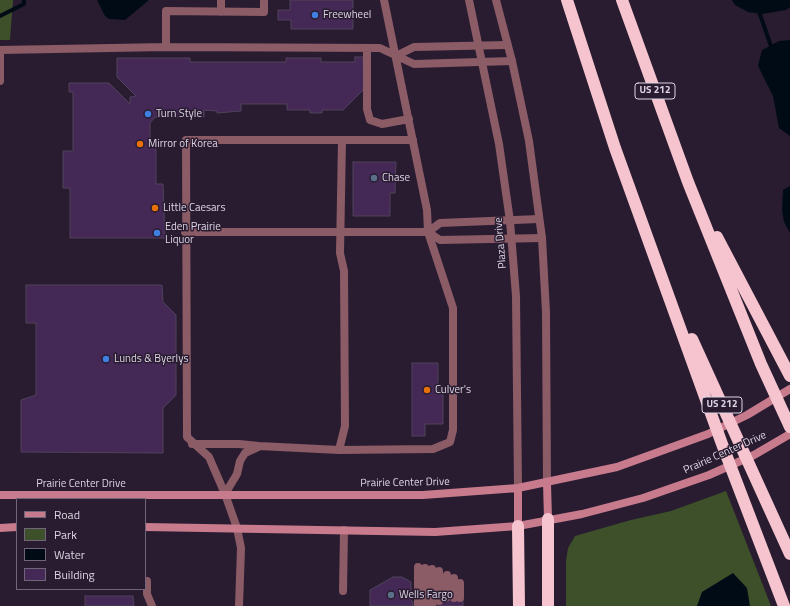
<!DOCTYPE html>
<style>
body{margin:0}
#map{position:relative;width:790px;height:606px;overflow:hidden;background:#291c31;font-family:"Titillium Web",sans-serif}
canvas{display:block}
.legend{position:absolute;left:16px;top:498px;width:130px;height:92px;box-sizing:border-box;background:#291c31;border:1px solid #716679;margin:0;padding:5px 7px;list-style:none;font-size:12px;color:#ddd5e4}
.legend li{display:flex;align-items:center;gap:8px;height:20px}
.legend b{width:20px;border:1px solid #716679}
</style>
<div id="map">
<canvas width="790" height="606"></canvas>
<ul class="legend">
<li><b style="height:5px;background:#c77b8d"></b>Road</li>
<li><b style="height:11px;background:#3e502a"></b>Park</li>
<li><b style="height:11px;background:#000b16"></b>Water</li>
<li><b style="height:11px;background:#442855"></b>Building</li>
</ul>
</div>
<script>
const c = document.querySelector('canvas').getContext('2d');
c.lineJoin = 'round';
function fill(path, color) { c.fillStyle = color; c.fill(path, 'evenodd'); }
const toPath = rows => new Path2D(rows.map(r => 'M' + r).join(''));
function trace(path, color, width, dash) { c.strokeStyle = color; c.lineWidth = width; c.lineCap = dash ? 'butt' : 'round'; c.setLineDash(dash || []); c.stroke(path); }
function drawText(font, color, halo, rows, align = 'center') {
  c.font = font + ' "Titillium Web",sans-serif'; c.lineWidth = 3; c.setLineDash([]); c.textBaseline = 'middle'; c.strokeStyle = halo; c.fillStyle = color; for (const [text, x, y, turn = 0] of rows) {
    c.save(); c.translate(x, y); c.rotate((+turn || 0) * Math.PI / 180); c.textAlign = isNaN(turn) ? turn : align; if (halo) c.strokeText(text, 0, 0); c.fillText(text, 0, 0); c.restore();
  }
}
fill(toPath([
 [0,0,13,0,10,40,0,40],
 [726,491,771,606,566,606,566,561,568,548,575,536,631,520,671,511]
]), '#3e502a');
fill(toPath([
 [97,0,149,0,125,20,109,19,105,16],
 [732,0,790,0,790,7,786,10,762,14,748,12,735,5],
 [790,40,790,136,779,128,773,96,758,66,762,50,779,41],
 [790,186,790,233,784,222,782,210,783,190],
 [733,573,747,588,750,606,697,606,702,592]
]), '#000b16');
trace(toPath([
 [755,0,772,49],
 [0,16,24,4,24,0]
]), '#000b16', 4);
const building = toPath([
 [290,0,353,0,353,29,291,29,291,20,278,20,278,10,290,10,290,0],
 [355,57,363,57,364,89,343,110,322,110,322,113,310,113,310,110,287,110,287,104,241,104,241,111,217,113,217,111,204,110,204,117,155,117,150,123,150,146,156,146,156,184,163,184,165,238,70,238,70,188,63,188,63,151,73,151,73,92,69,92,69,83,109,83,130,104,130,97,136,96,117,77,117,58,190,58,190,62,286,62,286,58,321,58,321,62,355,62,355,57],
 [353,162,396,162,395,193,390,193,390,216,353,216,353,162],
 [26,285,162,285,163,302,176,315,176,395,163,408,163,453,21,452,21,400,36,395,36,323,26,323,26,285],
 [412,363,438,363,438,391,443,391,443,424,425,424,425,436,412,436,412,363],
 [393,577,402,577,411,582,411,600,413,602,413,606,370,606,370,590,393,577],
 [85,596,133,596,134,606,85,606,85,596],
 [443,598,463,598,463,606,430,606,443,598]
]);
fill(building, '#442855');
trace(building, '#50425a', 1);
trace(toPath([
 [221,12,221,0],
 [166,47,380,48,414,64,512,61],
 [367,48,367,109,370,120,382,124,409,119],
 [396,56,414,47,507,45],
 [0,81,0,50,166,47,166,11,264,12,264,0],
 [185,232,428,232,440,240,542,238],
 [428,232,440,223,539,219],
 [192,444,239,444,259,446,339,450,433,449,450,442,453,430,453,308,428,232,427,210,384,0],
 [339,450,345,426,344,271,340,253,342,140],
 [225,494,237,474,240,461,245,453,258,447],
 [432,569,432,605],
 [454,578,454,598],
 [147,581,147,594,152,606],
 [343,591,344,530],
 [446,598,447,575],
 [460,598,460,583],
 [439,601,439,571],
 [239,606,241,548,237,528,225,494,209,457,187,437,186,140,413,140],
 [418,606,418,567],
 [424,606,425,568]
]), '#8b5b66', 8);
trace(toPath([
 [469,0,499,144,510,221,516,296,518,488],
 [496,0,512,61,529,141,542,238,546,312,547,483]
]), '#8b5b66', 8);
trace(toPath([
 [547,483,548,519],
 [518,488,518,526],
 [0,495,423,495,518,488,617,467,664,450,708,434,747,415,790,389],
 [145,527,435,532,518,526,582,514,643,498,709,475,754,455,790,434],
 [0,528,17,527]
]), '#c77b8d', 8);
trace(toPath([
 [567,0,615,148,722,444,784,606],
 [622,0,688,182,761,364,790,427],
 [717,237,790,376],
 [692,339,790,554],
 [518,526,519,606],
 [548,606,548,519]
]), '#f5c4ce', 12);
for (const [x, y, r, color] of [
 [315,15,4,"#3f7fe0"],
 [148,114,4,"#3f7fe0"],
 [140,144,4,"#e8710a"],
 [374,178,4,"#5c6f8a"],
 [155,208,4,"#e8710a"],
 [157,233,4,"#3f7fe0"],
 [106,359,4,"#3f7fe0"],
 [427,390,4,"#e8710a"],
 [391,595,4,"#5c6f8a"]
]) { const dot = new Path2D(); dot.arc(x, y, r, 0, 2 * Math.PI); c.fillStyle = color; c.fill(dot); trace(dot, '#291c31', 1.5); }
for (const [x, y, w] of [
 [655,91,40],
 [722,405,40]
]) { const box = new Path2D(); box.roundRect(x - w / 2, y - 8, w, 16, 3); c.fillStyle = '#291c31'; c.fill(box); trace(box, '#ddd5e4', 1); }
drawText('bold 10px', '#ddd5e4', null, [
 ["US 212",655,91],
 ["US 212",722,405]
]);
drawText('11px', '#ddd5e4', '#291c31', [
 ["Freewheel",323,15],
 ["Turn Style",156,114],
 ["Mirror of Korea",148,144],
 ["Chase",382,178],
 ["Little Caesars",163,208],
 ["Eden Prairie",165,227],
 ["Liquor",165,240],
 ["Lunds & Byerlys",114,359],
 ["Culver's",435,390],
 ["Wells Fargo",399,595]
], 'left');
drawText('11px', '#ddd5e4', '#291c31', [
 ["Plaza Drive",501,243,-95],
 ["Prairie Center Drive",725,453,-24],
 ["Prairie Center Drive",405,483,-1],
 ["Prairie Center Drive",81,484]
]);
</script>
